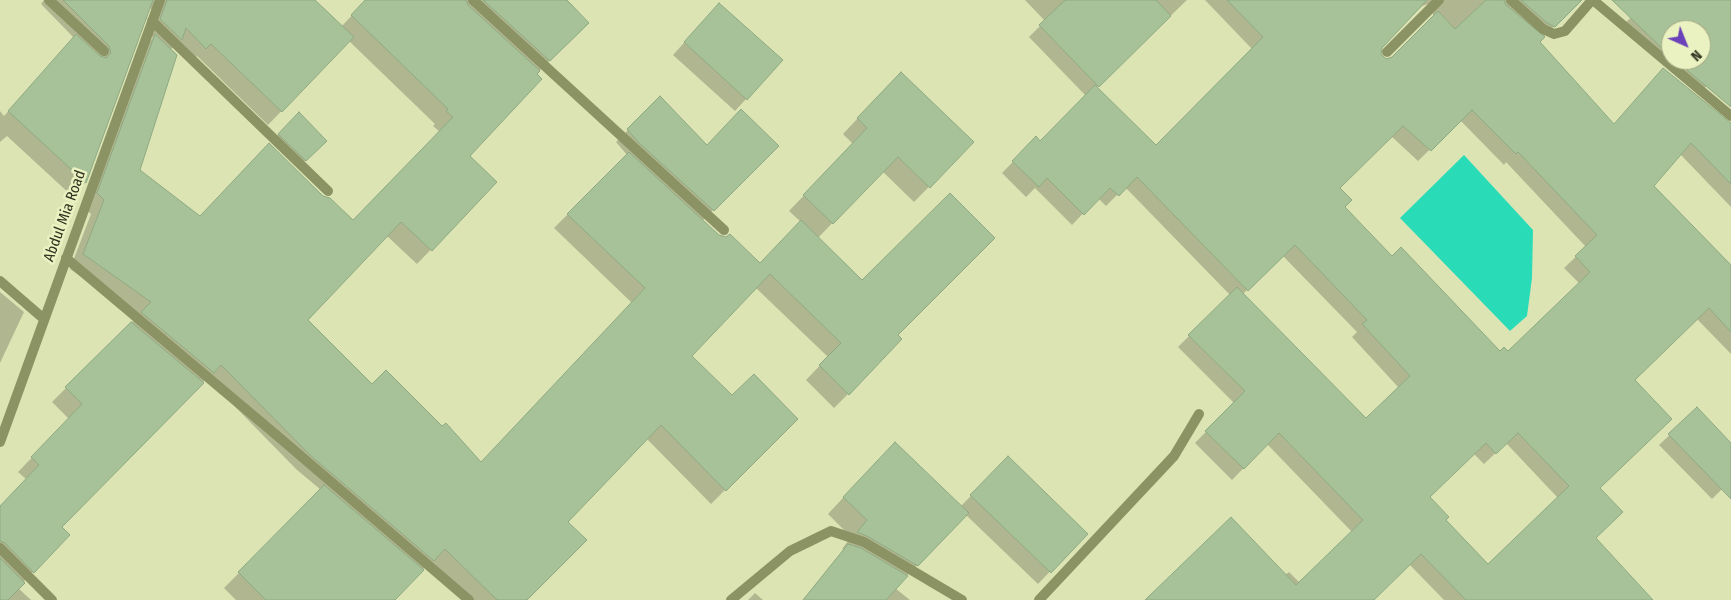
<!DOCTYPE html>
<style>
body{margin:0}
#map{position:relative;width:1731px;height:600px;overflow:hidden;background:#dde4b4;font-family:"Fira Sans Condensed",sans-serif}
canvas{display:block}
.north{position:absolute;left:1661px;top:20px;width:50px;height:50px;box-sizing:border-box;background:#eaf2c1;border:1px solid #a0a580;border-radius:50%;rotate:136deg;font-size:14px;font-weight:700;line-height:20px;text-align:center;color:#30321f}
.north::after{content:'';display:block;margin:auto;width:18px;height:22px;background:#6b41b9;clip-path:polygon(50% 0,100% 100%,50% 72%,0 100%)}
</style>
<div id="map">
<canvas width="1731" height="600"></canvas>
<div class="north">N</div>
</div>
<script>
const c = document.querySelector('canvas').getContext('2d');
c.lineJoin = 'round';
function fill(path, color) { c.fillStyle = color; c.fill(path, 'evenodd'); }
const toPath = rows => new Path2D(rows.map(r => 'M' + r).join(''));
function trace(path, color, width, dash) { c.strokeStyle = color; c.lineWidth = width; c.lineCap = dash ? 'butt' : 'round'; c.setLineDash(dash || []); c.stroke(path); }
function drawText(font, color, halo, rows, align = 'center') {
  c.font = font + ' "Fira Sans Condensed",sans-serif'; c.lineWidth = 5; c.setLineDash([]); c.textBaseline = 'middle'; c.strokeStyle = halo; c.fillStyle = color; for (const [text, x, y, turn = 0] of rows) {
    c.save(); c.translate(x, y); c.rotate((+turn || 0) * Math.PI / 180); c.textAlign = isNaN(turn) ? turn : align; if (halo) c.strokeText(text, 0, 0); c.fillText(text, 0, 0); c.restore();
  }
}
fill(toPath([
 [1464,155,1533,230,1532,278,1527,316,1510,331,1400,218]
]), '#2adbb8');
fill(toPath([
 [44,0,313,0,341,27,366,0,565,0,588,23,536,74,468,156,496,182,417,264,387,236,306,320,372,386,442,428,481,463,632,303,554,228,627,155,616,142,660,98,706,146,777,146,702,221,719,236,760,264,801,222,789,211,853,144,843,134,886,88,973,142,914,202,882,171,818,238,900,340,848,394,834,408,806,380,828,357,756,288,690,356,732,397,796,419,711,504,647,439,566,522,525,600,469,600,430,562,393,600,236,600,224,588,321,490,296,469,207,378,60,527,33,572,18,588,31,600,0,600,0,507,26,479,18,472,69,419,52,402,138,316,70,269,91,214,84,208,141,49,153,38,148,33,154,12,149,7,85,183,72,196,7,136,0,142,0,111,4,116,74,38,41,4],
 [349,41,435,124,433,126,440,132,353,222,323,197,200,217,138,171,170,50,176,45,192,61,197,56,268,125],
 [1025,0,1187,0,1096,88,1156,146,1252,49,1205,0,1581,0,1538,42,1614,125,1731,126,1731,207,1680,154,1653,186,1731,265,1731,354,1697,319,1633,380,1599,489,1594,539,1652,600,1444,600,1409,564,1372,600,1147,600,1285,575,1289,572,1300,583,1352,532,1267,444,1232,480,1195,443,1234,403,1178,347,1230,295,1125,187,1106,206,1098,198,1072,225,1035,188,1026,197,1002,173,1036,138,1040,143,1086,96,1029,37,1045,21],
 [1428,4,1433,7,1433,18,1392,58,1382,58,1379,53,1381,46,1422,6],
 [1460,120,1504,165,1506,162,1586,247,1564,268,1580,284,1508,353,1500,353,1392,258,1343,207,1338,188,1391,136,1418,161],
 [1282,255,1357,332,1352,337,1399,388,1366,420,1242,295],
 [1506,443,1558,498,1488,565,1445,520,1428,498,1474,454,1484,464],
 [1649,0,1731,0,1731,64,1698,94,1622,26],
 [1671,30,1701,30,1701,60,1671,60],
 [707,17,746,99,735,111,673,55],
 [299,113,325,140,300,166,273,140],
 [0,292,24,312,0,363],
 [1697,409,1731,445,1731,480,1712,499,1659,445],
 [1008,458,1086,534,1038,584,966,515,895,588,910,600,803,600,844,549,842,549,851,537,828,514,878,460,960,507],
 [755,593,763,600,748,600]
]), '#0003');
const building = toPath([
 [63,0,153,0,86,183,8,111,76,34,100,56,106,58,111,53,109,46,63,0],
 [167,0,315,0,354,37,282,112,211,44,206,49,186,28,182,40,160,19,167,0],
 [365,0,466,0,468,5,540,71,537,74,542,79,470,156,497,182,432,251,401,222,308,320,372,384,386,370,442,426,446,423,481,462,645,288,567,214,629,152,719,235,726,237,730,234,760,263,801,220,862,280,950,193,995,238,898,335,902,339,849,395,819,365,841,343,770,274,692,356,732,395,754,374,798,419,726,491,661,425,568,522,587,540,527,600,497,600,445,549,434,561,310,455,221,365,214,373,141,312,151,302,83,254,104,200,97,193,155,34,177,55,140,170,200,216,269,143,323,196,330,198,353,220,453,117,446,111,448,109,351,15,365,0],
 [483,0,567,0,589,23,550,61,483,0],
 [1065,0,1156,0,1171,16,1099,87,1039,25,1065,0],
 [1227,0,1427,0,1382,48,1381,54,1386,59,1392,57,1438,11,1455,29,1486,0,1504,0,1506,5,1545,37,1540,42,1614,124,1663,68,1731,123,1731,184,1691,143,1654,186,1731,265,1731,332,1709,308,1635,380,1672,419,1600,488,1623,512,1596,538,1653,600,1466,600,1421,554,1374,600,1145,600,1231,517,1296,585,1363,520,1279,433,1244,469,1205,431,1245,391,1188,335,1237,287,1366,418,1410,376,1362,324,1367,320,1295,245,1248,291,1137,177,1119,196,1110,188,1084,215,1047,178,1039,187,1012,161,1036,136,1040,141,1095,85,1156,145,1263,37,1227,0],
 [1472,110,1516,154,1518,152,1597,235,1575,256,1590,272,1508,351,1504,347,1500,351,1401,247,1392,256,1345,207,1352,200,1340,188,1403,126,1431,151,1472,110],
 [1518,433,1569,486,1488,564,1446,520,1449,517,1430,497,1486,443,1496,454,1518,433],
 [1521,0,1582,0,1555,27,1547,23,1521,0],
 [1612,0,1731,0,1731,107,1675,60,1701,60,1701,30,1671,30,1671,57,1612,0],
 [719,3,783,60,747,100,684,42,719,3],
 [901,72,974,142,930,188,898,157,833,224,803,195,867,128,857,118,901,72],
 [660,96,707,145,741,109,779,146,714,211,638,142,627,129,660,96],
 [299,112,327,141,306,161,278,134,299,112],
 [131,322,204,383,62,527,70,535,34,573,5,543,0,541,0,506,39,465,31,457,82,404,65,387,131,322],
 [1697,407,1731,443,1731,499,1668,434,1697,407],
 [895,442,969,513,918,566,867,536,857,532,867,520,843,497,895,442],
 [1008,456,1088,534,1051,573,970,495,1008,456],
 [324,485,424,570,395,600,266,600,238,572,324,485],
 [848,544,861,548,908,576,886,600,803,600,848,544],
 [0,558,25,583,8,600,0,600,0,558]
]);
fill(building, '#a7c299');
trace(building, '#8ea981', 1);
trace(toPath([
 [49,0,104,51],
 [473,0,724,230],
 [1511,0,1543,29,1554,34,1565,31,1592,0],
 [1593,0,1731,116],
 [152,21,328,191],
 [1387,52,1439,0],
 [66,258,274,433,469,600],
 [0,281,44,319],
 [0,442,160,0],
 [0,548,52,600],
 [731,600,790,551,831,531,864,542,962,600],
 [1039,600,1174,456,1199,414]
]), '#8b9264', 10);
drawText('15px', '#30321f', '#eaf2c1', [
 ["Abdul Mia Road",65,216,-70]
]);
</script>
